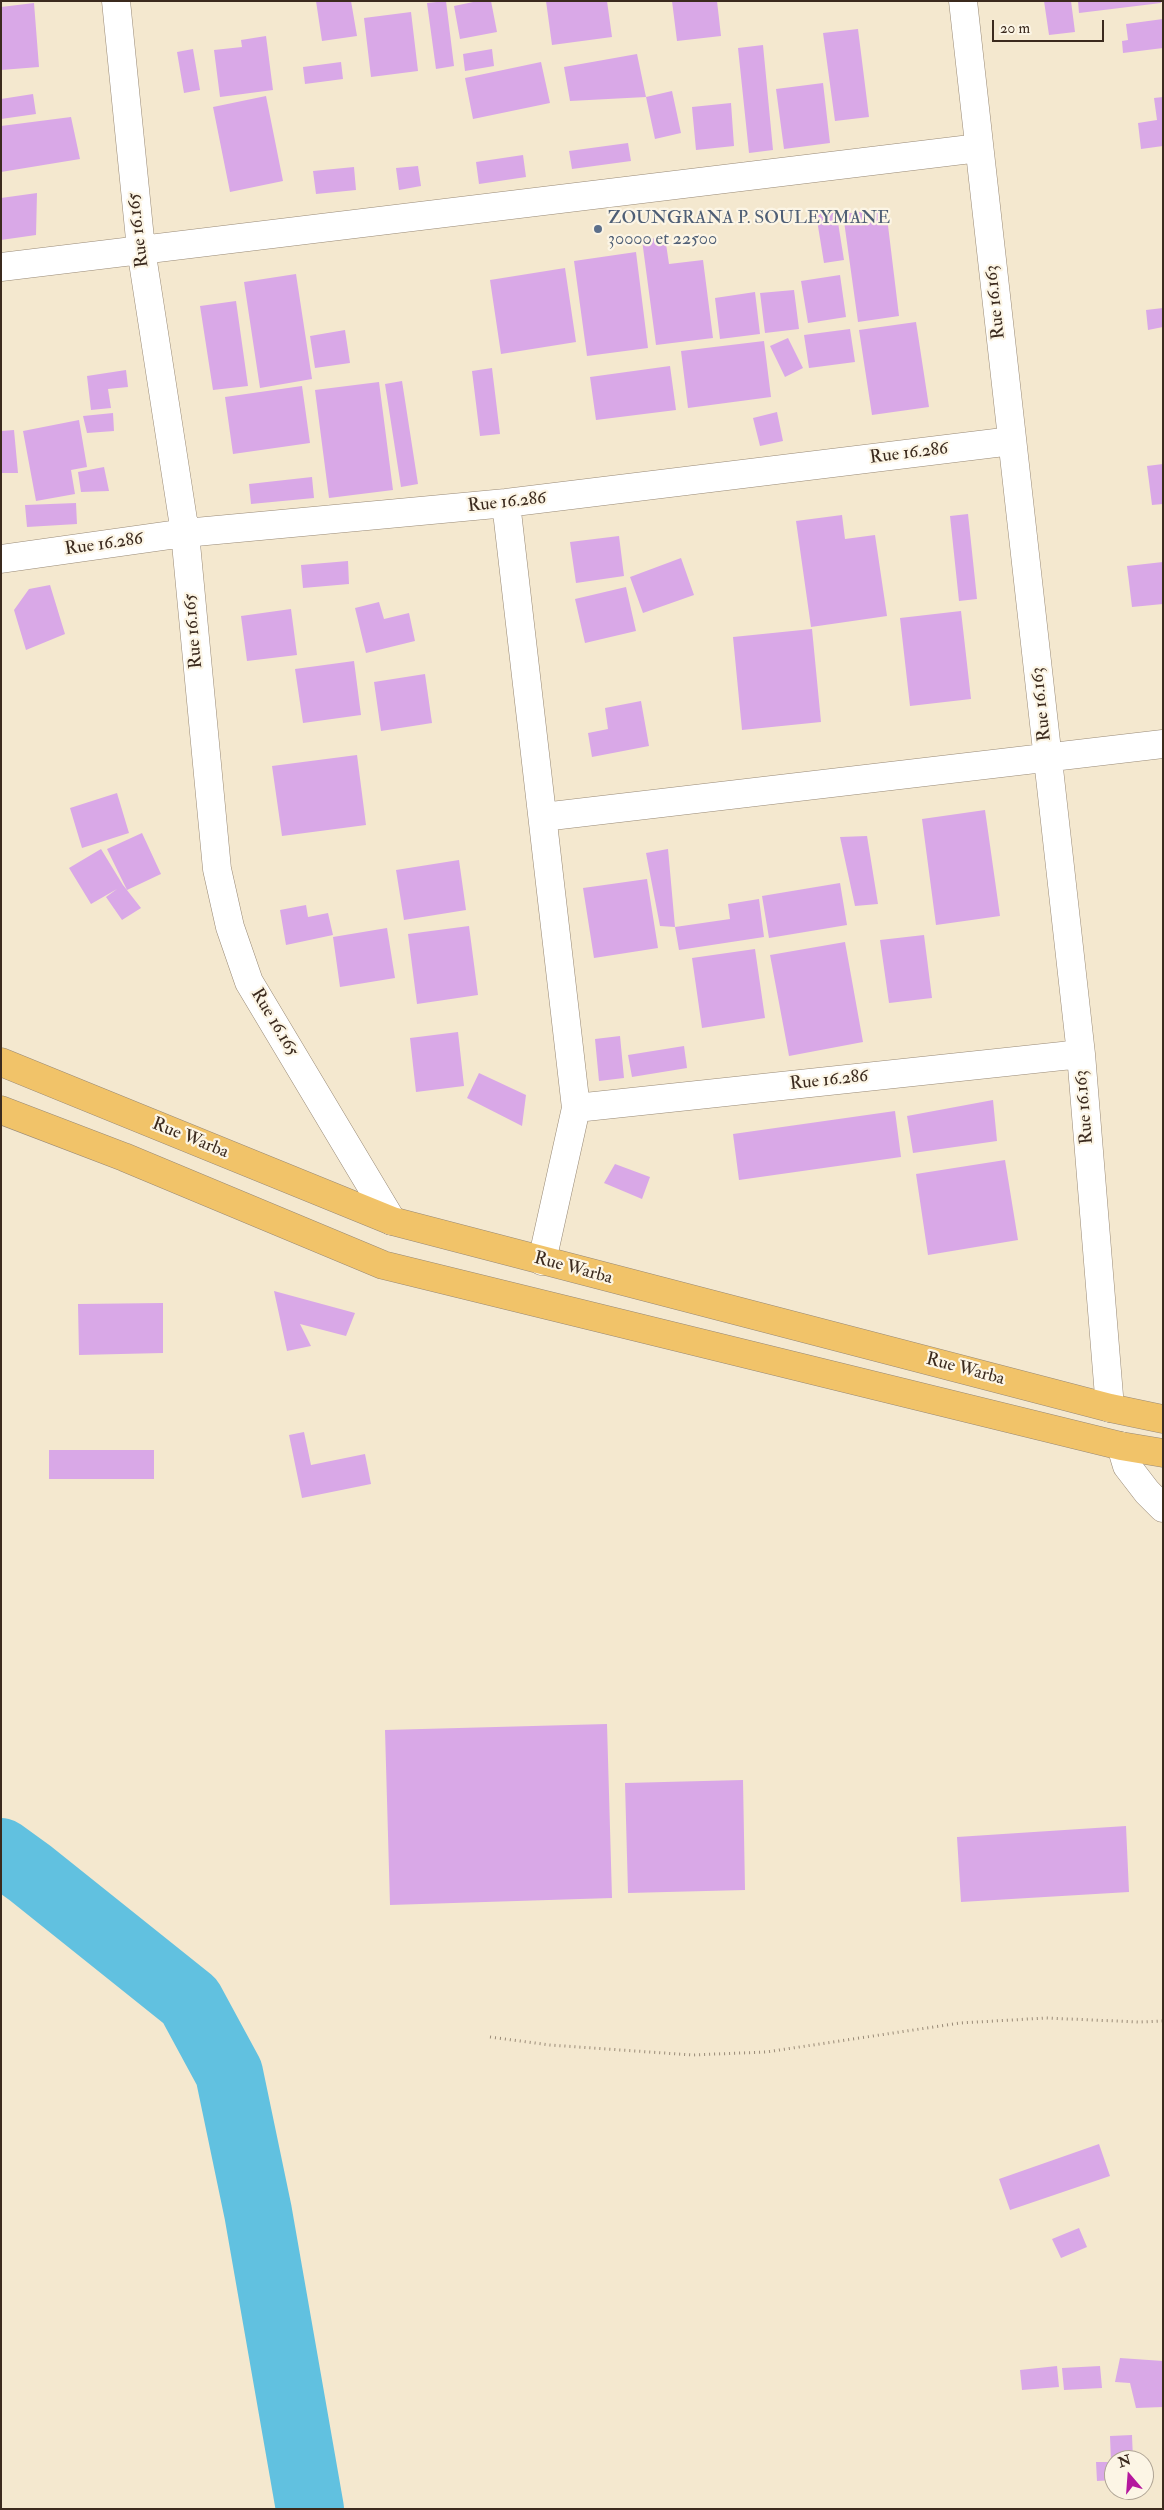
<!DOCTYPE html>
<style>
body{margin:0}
#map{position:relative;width:1164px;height:2510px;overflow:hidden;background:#f4e8cf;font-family:"IM FELL Double Pica",serif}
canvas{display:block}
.frame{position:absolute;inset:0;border:2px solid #3b2a1e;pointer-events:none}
.north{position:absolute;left:1104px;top:2450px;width:50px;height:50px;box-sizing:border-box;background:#fcf5e5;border:1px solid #afa495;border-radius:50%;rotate:342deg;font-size:14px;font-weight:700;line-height:20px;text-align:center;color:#3b2a1e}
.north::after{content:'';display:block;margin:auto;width:18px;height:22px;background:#b5179e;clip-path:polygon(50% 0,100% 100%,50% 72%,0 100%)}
.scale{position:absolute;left:992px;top:20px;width:112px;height:22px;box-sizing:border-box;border:2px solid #3b2a1e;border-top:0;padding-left:6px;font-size:15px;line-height:18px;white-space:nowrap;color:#3b2a1e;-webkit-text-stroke:4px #fcf5e5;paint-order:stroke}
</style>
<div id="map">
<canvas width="1164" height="2510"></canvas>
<div class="frame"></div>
<div class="north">N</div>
<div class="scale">20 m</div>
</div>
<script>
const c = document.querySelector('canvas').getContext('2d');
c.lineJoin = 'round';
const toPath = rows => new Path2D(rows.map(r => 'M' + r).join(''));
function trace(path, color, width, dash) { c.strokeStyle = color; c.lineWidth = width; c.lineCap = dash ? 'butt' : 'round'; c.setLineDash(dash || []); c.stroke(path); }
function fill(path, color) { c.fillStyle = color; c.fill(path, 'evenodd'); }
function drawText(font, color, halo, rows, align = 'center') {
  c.font = font + ' "IM FELL Double Pica",serif'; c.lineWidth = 4.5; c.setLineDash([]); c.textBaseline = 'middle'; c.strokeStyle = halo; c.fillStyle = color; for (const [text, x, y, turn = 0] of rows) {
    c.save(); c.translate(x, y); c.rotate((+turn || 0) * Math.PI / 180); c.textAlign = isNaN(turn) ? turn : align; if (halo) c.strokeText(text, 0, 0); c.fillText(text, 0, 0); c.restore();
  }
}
trace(toPath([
 [1,1852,30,1873,190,2001,229,2073,258,2212,310,2509]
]), '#61c1e0', 68);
fill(toPath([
 [316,1,351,1,357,36,322,41],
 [446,1,454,66,436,69,427,3],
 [478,1,491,1,497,32,460,39,454,6],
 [546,1,607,1,612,37,552,45],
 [672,1,717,1,721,36,677,41],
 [1044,1,1071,1,1075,32,1049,35],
 [1078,1,1161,1,1161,3,1079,13],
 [34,3,39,67,1,70,1,7],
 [411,12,418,71,371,77,364,18],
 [1163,19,1163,48,1123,53,1122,41,1128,40,1126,24],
 [858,29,869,117,835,121,823,33],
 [266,36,273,90,220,97,214,50,242,47,241,40],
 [763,45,773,150,749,153,738,48],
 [193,49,200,90,184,93,177,52],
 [492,49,494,66,465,71,463,54],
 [637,54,646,97,570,101,564,67],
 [341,62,343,79,305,84,303,67],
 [541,62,550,103,473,119,465,78],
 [823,83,830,143,784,149,776,89],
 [672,91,681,133,655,139,646,97],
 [33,94,36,114,1,119,1,99],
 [266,96,283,181,230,192,213,107],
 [1163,97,1163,146,1141,149,1138,123,1157,120,1154,98],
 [731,103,734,146,696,150,692,107],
 [71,117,80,159,1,172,1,126],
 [628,143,631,161,572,169,569,151],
 [523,155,526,177,479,184,476,162],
 [418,166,421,186,399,190,396,168],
 [354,167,356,190,316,194,313,171],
 [37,193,36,235,1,240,1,198],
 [886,209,899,316,858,322,843,214],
 [836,210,844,260,824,263,816,214],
 [665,237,669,264,703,260,713,338,656,345,642,240],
 [636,252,648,348,587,356,574,261],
 [565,268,576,342,501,354,490,280],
 [296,274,312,379,260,388,244,282],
 [840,275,846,317,808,323,801,281],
 [794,290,799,329,765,333,760,293],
 [755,292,760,334,720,339,715,298],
 [236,301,248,386,213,390,200,306],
 [1163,308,1163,327,1148,330,1146,310],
 [916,322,929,407,872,415,859,330],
 [850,329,855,362,809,368,804,335],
 [345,330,350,363,315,368,310,336],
 [788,338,803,368,785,377,770,346],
 [764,341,771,397,688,408,681,351],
 [670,366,676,410,596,420,590,377],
 [492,368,500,434,480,436,472,371],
 [126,370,128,387,108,389,111,408,91,410,87,376],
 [402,381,418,484,401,487,385,384],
 [379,382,393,490,329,498,315,390],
 [302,386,310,443,233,454,225,397],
 [777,412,783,441,760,446,753,418],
 [113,413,114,431,87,433,83,416],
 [79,420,87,467,71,470,75,494,36,501,23,431],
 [14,430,18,473,1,473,1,431],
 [1163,464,1163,504,1152,505,1147,466],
 [104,467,109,491,81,492,78,472],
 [312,477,314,498,251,504,249,484],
 [76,503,77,524,27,527,25,505],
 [968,514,977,599,959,601,950,516],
 [842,515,845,539,875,535,887,616,811,627,796,521],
 [619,536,624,576,576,583,570,542],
 [681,558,694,595,643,613,630,577],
 [348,561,349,584,303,588,301,565],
 [1163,562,1163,604,1132,607,1127,566],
 [50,585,65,634,26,650,14,610,29,589],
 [626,587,636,631,585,643,575,599],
 [379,602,384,619,409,613,415,641,366,653,355,608],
 [291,609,297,655,247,661,241,616],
 [961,611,971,699,910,706,900,618],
 [812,629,821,722,742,730,733,637],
 [354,661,361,715,303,723,295,669],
 [425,674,432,723,381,731,374,682],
 [641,701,649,746,592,757,588,733,608,729,605,708],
 [357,755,366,825,282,836,272,766],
 [117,793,129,833,82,848,70,808],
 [985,810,1000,916,936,925,922,819],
 [142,833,161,874,127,890,107,849],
 [867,836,878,904,855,906,840,837],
 [101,849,123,885,141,908,122,920,106,897,117,889,91,904,69,868],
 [668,849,675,927,660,926,646,853],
 [459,860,466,910,404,920,396,870],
 [647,879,658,948,594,958,583,888],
 [840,883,847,925,769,938,762,896],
 [759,899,764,937,679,950,675,927,730,919,728,904],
 [306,905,308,917,328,913,333,935,286,945,280,910],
 [469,926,478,995,417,1004,408,934],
 [387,928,395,978,340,987,333,937],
 [924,935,932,998,889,1003,880,940],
 [845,942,863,1042,789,1056,770,955],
 [755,949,765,1018,702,1028,692,958],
 [458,1032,464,1086,416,1092,410,1038],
 [620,1036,624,1078,599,1081,595,1039],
 [684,1046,687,1068,632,1077,628,1055],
 [479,1073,526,1095,522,1126,467,1098],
 [993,1100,997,1141,913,1153,907,1116],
 [895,1111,901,1157,739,1180,733,1134],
 [1005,1160,1018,1240,928,1255,916,1174],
 [615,1164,650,1177,642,1199,604,1183],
 [274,1291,355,1313,346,1336,300,1324,311,1346,287,1351],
 [163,1303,163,1353,79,1355,78,1304],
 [304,1432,311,1465,365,1454,371,1484,302,1498,289,1435],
 [49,1450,154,1450,154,1479,49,1479],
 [607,1724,612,1898,390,1905,385,1730],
 [743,1780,745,1890,628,1893,625,1783],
 [1126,1826,1129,1892,961,1902,957,1837],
 [1099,2144,1110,2176,1010,2210,999,2179],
 [1079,2228,1087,2247,1061,2258,1052,2239],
 [1120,2358,1163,2361,1163,2407,1136,2408,1130,2383,1115,2382],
 [1057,2366,1059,2387,1022,2390,1020,2370],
 [1100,2366,1102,2388,1064,2390,1062,2368],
 [1132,2435,1133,2460,1114,2460,1114,2480,1097,2481,1096,2462,1111,2462,1110,2436]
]), '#d9a8e7');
const minor = toPath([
 [116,1,141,249,185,533,217,869,230,927,249,982,392,1221],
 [963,1,1081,1054,1110,1408],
 [1,267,979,148],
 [506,503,576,1108,542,1261],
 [1,559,185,533,506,503,1012,441],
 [543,817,1163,744],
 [576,1108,1081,1054],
 [1121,1446,1127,1466,1147,1492,1163,1508]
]);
const major = toPath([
 [1,1062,392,1221,1110,1408,1163,1419],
 [1,1110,124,1157,383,1265,1121,1446,1163,1453]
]);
trace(minor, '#988976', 29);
trace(major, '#988976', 29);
trace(toPath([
 [490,2037,550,2045,692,2055,766,2052,960,2023,1046,2018,1139,2022,1163,2021]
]), '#988976', 3, [1, 4]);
trace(minor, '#fff', 28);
trace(major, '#f1c369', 28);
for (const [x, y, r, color] of [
 [598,229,5,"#5c6f8a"]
]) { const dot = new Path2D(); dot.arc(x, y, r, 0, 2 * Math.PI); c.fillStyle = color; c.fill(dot); trace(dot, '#fcf5e5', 2); }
drawText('18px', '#4e5e75', '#fcf5e5', [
 ["ZOUNGRANA P. SOULEYMANE",608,219],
 ["30000 et 22500",608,240]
], 'left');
drawText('18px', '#3b2a1e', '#fcf5e5', [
 ["Rue 16.165",139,230,-97],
 ["Rue 16.163",996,302,-96],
 ["Rue 16.286",909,454,-7],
 ["Rue 16.286",507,503,-6],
 ["Rue 16.286",104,545,-8],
 ["Rue 16.165",194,631,-95],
 ["Rue 16.163",1042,704,-96],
 ["Rue 16.165",274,1023,59],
 ["Rue 16.286",829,1081,-6],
 ["Rue 16.163",1085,1107,-95],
 ["Rue Warba",190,1139,22],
 ["Rue Warba",573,1269,15],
 ["Rue Warba",965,1370,15]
]);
</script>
